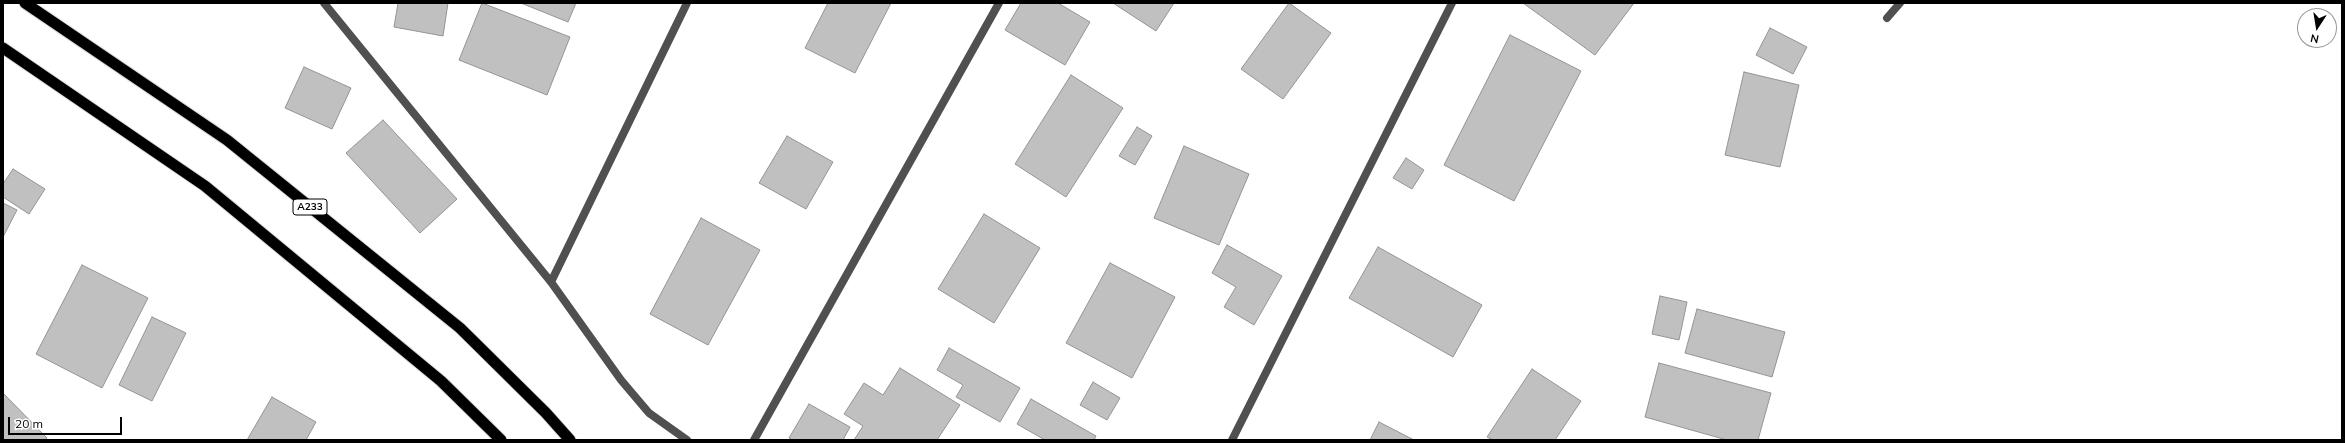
<!DOCTYPE html>
<style>
body{margin:0}
#map{position:relative;width:2345px;height:443px;overflow:hidden;background:#fff;font-family:Mulish,sans-serif}
canvas{display:block}
.frame{position:absolute;inset:0;border:4px solid #000;pointer-events:none}
.north{position:absolute;left:2297px;top:8px;width:40px;height:40px;box-sizing:border-box;background:#fff;border:1px solid #999;border-radius:50%;rotate:192deg;font-size:11px;font-weight:700;line-height:16px;text-align:center;color:#000}
.north::after{content:'';display:block;margin:auto;width:14px;height:18px;background:#000;clip-path:polygon(50% 0,100% 100%,50% 72%,0 100%)}
.scale{position:absolute;left:8px;top:417px;width:114px;height:18px;box-sizing:border-box;border:2px solid #000;border-top:0;padding-left:5px;font-size:12px;line-height:14px;white-space:nowrap;color:#000;-webkit-text-stroke:3px #fff;paint-order:stroke}
</style>
<div id="map">
<canvas width="2345" height="443"></canvas>
<div class="frame"></div>
<div class="north">N</div>
<div class="scale">20 m</div>
</div>
<script>
const c = document.querySelector('canvas').getContext('2d');
c.lineJoin = 'round';
function fill(path, color) { c.fillStyle = color; c.fill(path, 'evenodd'); }
const toPath = rows => new Path2D(rows.map(r => 'M' + r).join(''));
function trace(path, color, width, dash) { c.strokeStyle = color; c.lineWidth = width; c.lineCap = dash ? 'butt' : 'round'; c.setLineDash(dash || []); c.stroke(path); }
function drawText(font, color, halo, rows, align = 'center') {
  c.font = font + ' Mulish,sans-serif'; c.lineWidth = 4; c.setLineDash([]); c.textBaseline = 'middle'; c.strokeStyle = halo; c.fillStyle = color; for (const [text, x, y, turn = 0] of rows) {
    c.save(); c.translate(x, y); c.rotate((+turn || 0) * Math.PI / 180); c.textAlign = isNaN(turn) ? turn : align; if (halo) c.strokeText(text, 0, 0); c.fillText(text, 0, 0); c.restore();
  }
}
const building = toPath([
 [398,3,448,3,443,36,394,27,398,3],
 [482,3,570,37,547,95,459,60,482,3],
 [521,3,576,3,568,22,521,3],
 [828,3,891,3,855,73,805,48,828,3],
 [1021,3,1058,3,1090,22,1065,65,1005,30,1021,3],
 [1113,3,1174,3,1156,31,1113,3],
 [1289,3,1331,33,1283,99,1241,69,1289,3],
 [1523,3,1634,3,1595,55,1523,3],
 [1770,28,1807,47,1793,74,1756,55,1770,28],
 [1510,35,1581,71,1514,201,1444,165,1510,35],
 [304,67,351,88,332,129,285,108,304,67],
 [1744,72,1799,85,1780,167,1725,155,1744,72],
 [1071,75,1123,108,1066,197,1015,164,1071,75],
 [383,120,457,199,420,233,346,153,383,120],
 [1137,127,1152,136,1135,165,1119,156,1137,127],
 [787,136,833,162,806,209,759,183,787,136],
 [1184,146,1249,174,1219,245,1154,218,1184,146],
 [1406,158,1424,170,1412,189,1393,178,1406,158],
 [13,169,45,189,29,214,3,197,3,184,13,169],
 [3,203,17,210,3,237,3,203],
 [984,214,1040,248,994,323,938,289,984,214],
 [701,218,760,250,708,345,650,314,701,218],
 [1227,245,1282,276,1254,325,1224,307,1236,287,1212,273,1227,245],
 [1378,247,1482,305,1453,357,1349,298,1378,247],
 [1110,263,1175,297,1132,378,1066,343,1110,263],
 [82,265,148,298,102,388,36,354,82,265],
 [1660,296,1687,302,1679,340,1652,334,1660,296],
 [1697,309,1785,332,1772,377,1685,353,1697,309],
 [152,317,186,333,152,401,119,385,152,317],
 [949,348,1020,388,1000,422,956,397,963,385,937,370,949,348],
 [1659,363,1771,393,1758,440,1727,440,1645,417,1659,363],
 [900,368,960,405,937,440,854,440,863,426,844,414,864,383,883,395,900,368],
 [1532,369,1581,401,1555,440,1493,440,1487,437,1532,369],
 [1093,382,1120,398,1107,420,1080,405,1093,382],
 [3,393,47,438,46,440,3,440,3,393],
 [272,397,316,422,306,440,247,440,272,397],
 [1031,399,1096,436,1094,440,1045,440,1017,424,1031,399],
 [809,404,850,427,843,440,793,440,789,438,809,404],
 [1379,422,1414,440,1370,440,1379,422]
]);
fill(building, '#c0c0c0');
trace(building, '#949494', 1);
const trunk = toPath([
 [25,3,227,140,460,328,546,413,570,440],
 [3,48,205,186,441,381,501,440]
]);
trace(trunk, '#dbdbdb', 13);
trace(toPath([
 [324,3,551,282,621,380,649,413,687,440],
 [1887,18,1900,3],
 [551,282,687,3],
 [754,440,999,3],
 [1232,440,1452,3]
]), '#505050', 8);
trace(trunk, '#000', 11);
for (const [x, y, w] of [
 [310,207,34]
]) { const box = new Path2D(); box.roundRect(x - w / 2, y - 8, w, 16, 3); c.fillStyle = '#fff'; c.fill(box); trace(box, '#000', 1); }
drawText('bold 10px', '#000', null, [
 ["A233",310,207]
]);
</script>
